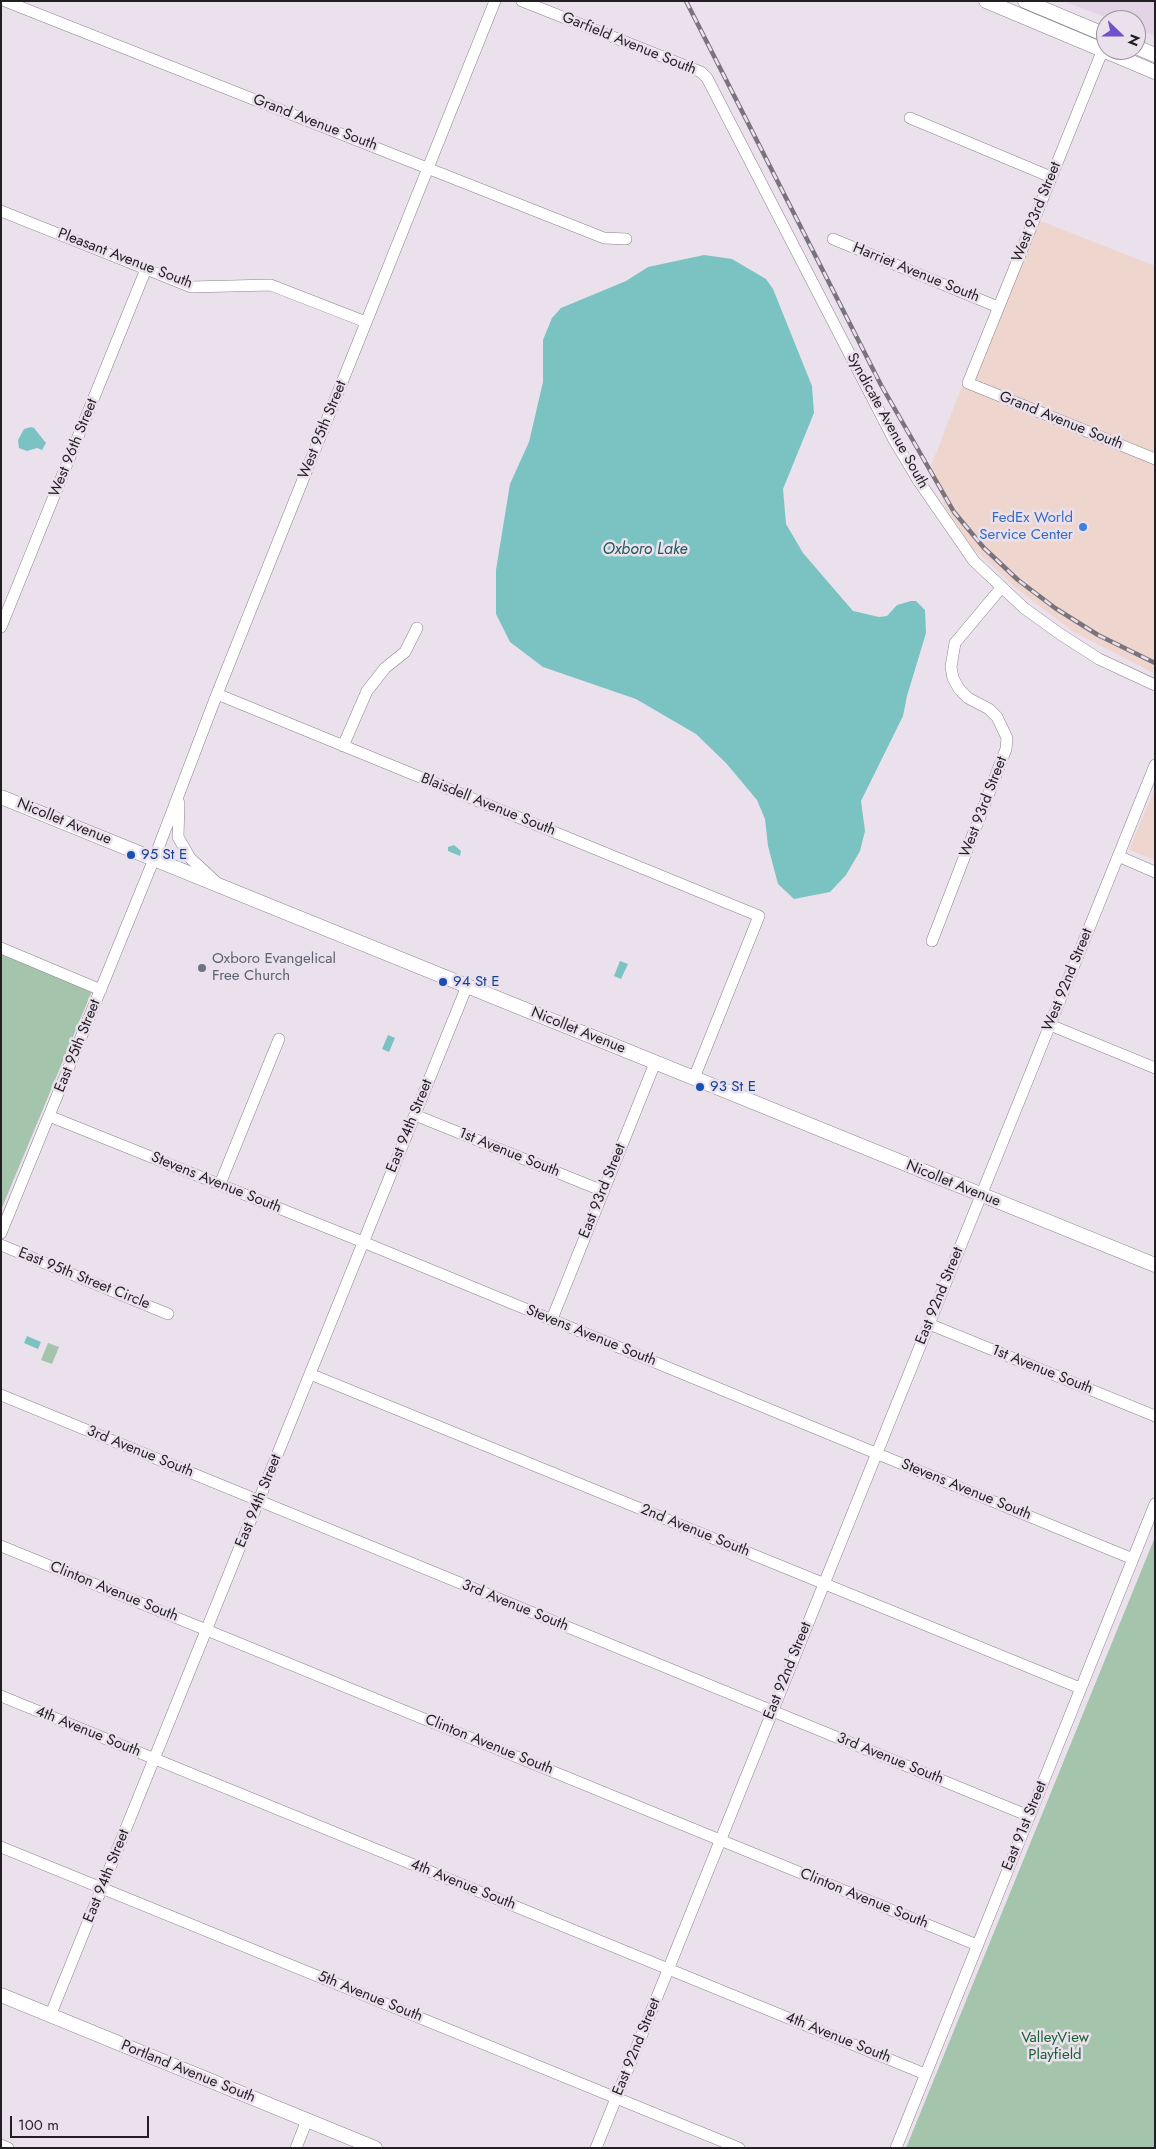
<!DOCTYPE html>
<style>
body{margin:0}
#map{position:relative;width:1156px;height:2149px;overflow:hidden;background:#ebe1ed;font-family:Jost,sans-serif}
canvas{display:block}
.frame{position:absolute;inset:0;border:2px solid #221f23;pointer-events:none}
.north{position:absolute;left:1096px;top:10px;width:50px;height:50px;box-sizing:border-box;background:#ebe1ed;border:1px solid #9b939c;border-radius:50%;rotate:112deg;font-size:14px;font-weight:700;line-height:20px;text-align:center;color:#221f23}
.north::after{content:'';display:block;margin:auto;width:18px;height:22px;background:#7051cb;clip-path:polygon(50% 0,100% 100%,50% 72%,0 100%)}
.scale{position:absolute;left:10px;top:2116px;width:139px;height:22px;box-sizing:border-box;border:2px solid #221f23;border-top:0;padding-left:6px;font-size:15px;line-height:18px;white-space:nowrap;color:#221f23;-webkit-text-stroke:4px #ebe1ed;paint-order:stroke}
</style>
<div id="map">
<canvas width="1156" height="2149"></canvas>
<div class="frame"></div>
<div class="north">N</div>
<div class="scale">100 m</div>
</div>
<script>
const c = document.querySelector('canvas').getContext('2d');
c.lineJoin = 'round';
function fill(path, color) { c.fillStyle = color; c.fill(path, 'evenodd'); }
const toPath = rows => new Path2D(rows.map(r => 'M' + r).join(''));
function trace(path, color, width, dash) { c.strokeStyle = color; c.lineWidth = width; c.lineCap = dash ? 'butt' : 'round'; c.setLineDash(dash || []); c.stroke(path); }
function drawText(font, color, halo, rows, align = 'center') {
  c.font = font + ' Jost,sans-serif'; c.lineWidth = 5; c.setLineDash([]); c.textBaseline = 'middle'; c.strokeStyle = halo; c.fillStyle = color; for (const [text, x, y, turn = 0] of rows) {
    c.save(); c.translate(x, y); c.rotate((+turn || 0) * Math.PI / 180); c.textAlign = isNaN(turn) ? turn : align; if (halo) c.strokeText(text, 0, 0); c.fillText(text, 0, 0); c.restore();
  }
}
fill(toPath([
 [1063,1,1155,1,1155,36,1136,29,1136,20,1113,20]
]), '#e2d4e5');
fill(toPath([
 [1028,216,1155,266,1155,674,1074,632,1018,590,971,546,944,505,931,466],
 [1155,788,1155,860,1129,850]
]), '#eed5ce');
fill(toPath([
 [1,954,92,991,1,1210],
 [48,1343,59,1347,52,1364,41,1360],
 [1155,1537,1155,2148,906,2148]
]), '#a4c4ac');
fill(toPath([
 [704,255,732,259,766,279,773,289,812,386,814,413,783,489,786,524,803,553,853,611,879,617,887,616,897,605,911,601,916,601,925,610,926,633,907,696,903,716,861,801,865,831,860,851,846,875,830,892,794,899,778,884,768,846,765,819,757,800,726,763,696,734,636,699,543,667,510,642,496,614,496,570,510,484,529,442,543,382,543,340,552,318,561,308,626,281,648,267],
 [31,427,34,428,46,443,42,450,37,448,27,451,19,448,18,440,24,429],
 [454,845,461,851,460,856,448,851,448,847],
 [620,961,628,964,621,979,614,976],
 [388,1035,395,1038,389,1052,382,1049],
 [27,1336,41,1342,38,1349,24,1343]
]), '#7bc2c3');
const minor = toPath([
 [5,1,604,238,626,239],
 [522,1,701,72,707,78,894,440,918,480,974,561,1024,608,1060,634,1099,659,1155,685],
 [1106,42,968,383,1155,459],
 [910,118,1051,177],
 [1,211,191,287,271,285,366,322],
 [833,239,998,307],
 [1,627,146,269],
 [217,694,759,916,694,1078],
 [343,746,367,691,385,668,405,652,417,628],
 [179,803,178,837,190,858,216,882],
 [1118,856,1155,872],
 [932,941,1006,749,1007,738,997,717,989,709,968,698,959,689,953,678,951,667,955,643,1001,588],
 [1,948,101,990],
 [1050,1025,1155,1068],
 [415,1115,603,1191],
 [49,1116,363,1242,1133,1559],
 [220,1184,279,1039],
 [1,1233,154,859,217,694,495,1],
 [1,1245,168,1314],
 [552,1319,655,1063],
 [929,1324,1155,1416],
 [310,1374,1080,1688],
 [1,1395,1029,1816],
 [1,1546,977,1945],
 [1,1696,925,2074],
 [1,1847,739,2148],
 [50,2016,467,986],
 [1,2145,8,2148],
 [296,2148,307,2120],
 [596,2148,1155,765],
 [896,2148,1155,1504]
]);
const major = toPath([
 [986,1,1155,72],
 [1025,1,1106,35],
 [1136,47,1155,55],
 [1,797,1155,1265],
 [1,1995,375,2148]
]);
trace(minor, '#8a828c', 12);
trace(major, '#8a828c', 15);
trace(minor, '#fff', 11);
trace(major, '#fff', 14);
const rail = toPath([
 [686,1,881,385,954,512,984,548,1018,580,1055,608,1098,635,1155,663]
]);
trace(rail, '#79737b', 4.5);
trace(rail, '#ebe1ed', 2.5, [8]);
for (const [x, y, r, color] of [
 [1083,527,5,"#3f7fe0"],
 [131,855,5,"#1a4fb4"],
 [202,968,5,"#6b7280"],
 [443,982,5,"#1a4fb4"],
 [700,1087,5,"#1a4fb4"]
]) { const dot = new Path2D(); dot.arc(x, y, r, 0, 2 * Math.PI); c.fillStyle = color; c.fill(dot); trace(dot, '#ebe1ed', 2); }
drawText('15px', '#221f23', '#ebe1ed', [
 ["Garfield Avenue South",629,44,22],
 ["Grand Avenue South",315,123,21],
 ["West 93rd Street",1037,212,-68],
 ["Pleasant Avenue South",125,259,21],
 ["Harriet Avenue South",916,273,22],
 ["Syndicate Avenue South",887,421,61],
 ["Grand Avenue South",1061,421,22],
 ["West 95th Street",323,430,-68],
 ["West 96th Street",74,448,-68],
 ["Blaisdell Avenue South",488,805,22],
 ["West 93rd Street",984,807,-69],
 ["Nicollet Avenue",64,822,22],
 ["West 92nd Street",1068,980,-68],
 ["Nicollet Avenue",578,1031,22],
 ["East 95th Street",78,1046,-68],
 ["East 94th Street",410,1126,-68],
 ["1st Avenue South",509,1153,22],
 ["Stevens Avenue South",216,1183,22],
 ["Nicollet Avenue",953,1184,22],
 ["East 93rd Street",603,1191,-68],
 ["East 95th Street Circle",84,1279,22],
 ["East 92nd Street",940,1296,-68],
 ["Stevens Avenue South",591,1336,22],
 ["1st Avenue South",1042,1370,22],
 ["3rd Avenue South",140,1452,22],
 ["Stevens Avenue South",966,1490,22],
 ["East 94th Street",259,1501,-68],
 ["2nd Avenue South",695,1531,22],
 ["Clinton Avenue South",114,1592,22],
 ["3rd Avenue South",515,1606,22],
 ["East 92nd Street",788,1671,-68],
 ["4th Avenue South",88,1732,22],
 ["Clinton Avenue South",489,1745,22],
 ["3rd Avenue South",890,1759,22],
 ["East 91st Street",1025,1826,-68],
 ["East 94th Street",107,1876,-68],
 ["4th Avenue South",463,1885,22],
 ["Clinton Avenue South",864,1899,22],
 ["5th Avenue South",370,1997,22],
 ["4th Avenue South",838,2038,22],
 ["East 92nd Street",637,2047,-68],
 ["Portland Avenue South",188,2072,22]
]);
drawText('15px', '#366cbe', '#ebe1ed', [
 ["FedEx World",1073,518],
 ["Service Center",1073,535]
], 'right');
drawText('15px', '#164399', '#ebe1ed', [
 ["95 St E",141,855],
 ["94 St E",453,982],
 ["93 St E",710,1087]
], 'left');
drawText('15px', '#5b616d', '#ebe1ed', [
 ["Oxboro Evangelical",212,959],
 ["Free Church",212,976]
], 'left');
drawText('15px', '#176135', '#ebe1ed', [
 ["ValleyView",1055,2038],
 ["Playfield",1055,2055]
]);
drawText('italic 16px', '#205b5d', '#ebe1ed', [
 ["Oxboro Lake",645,550]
]);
</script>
